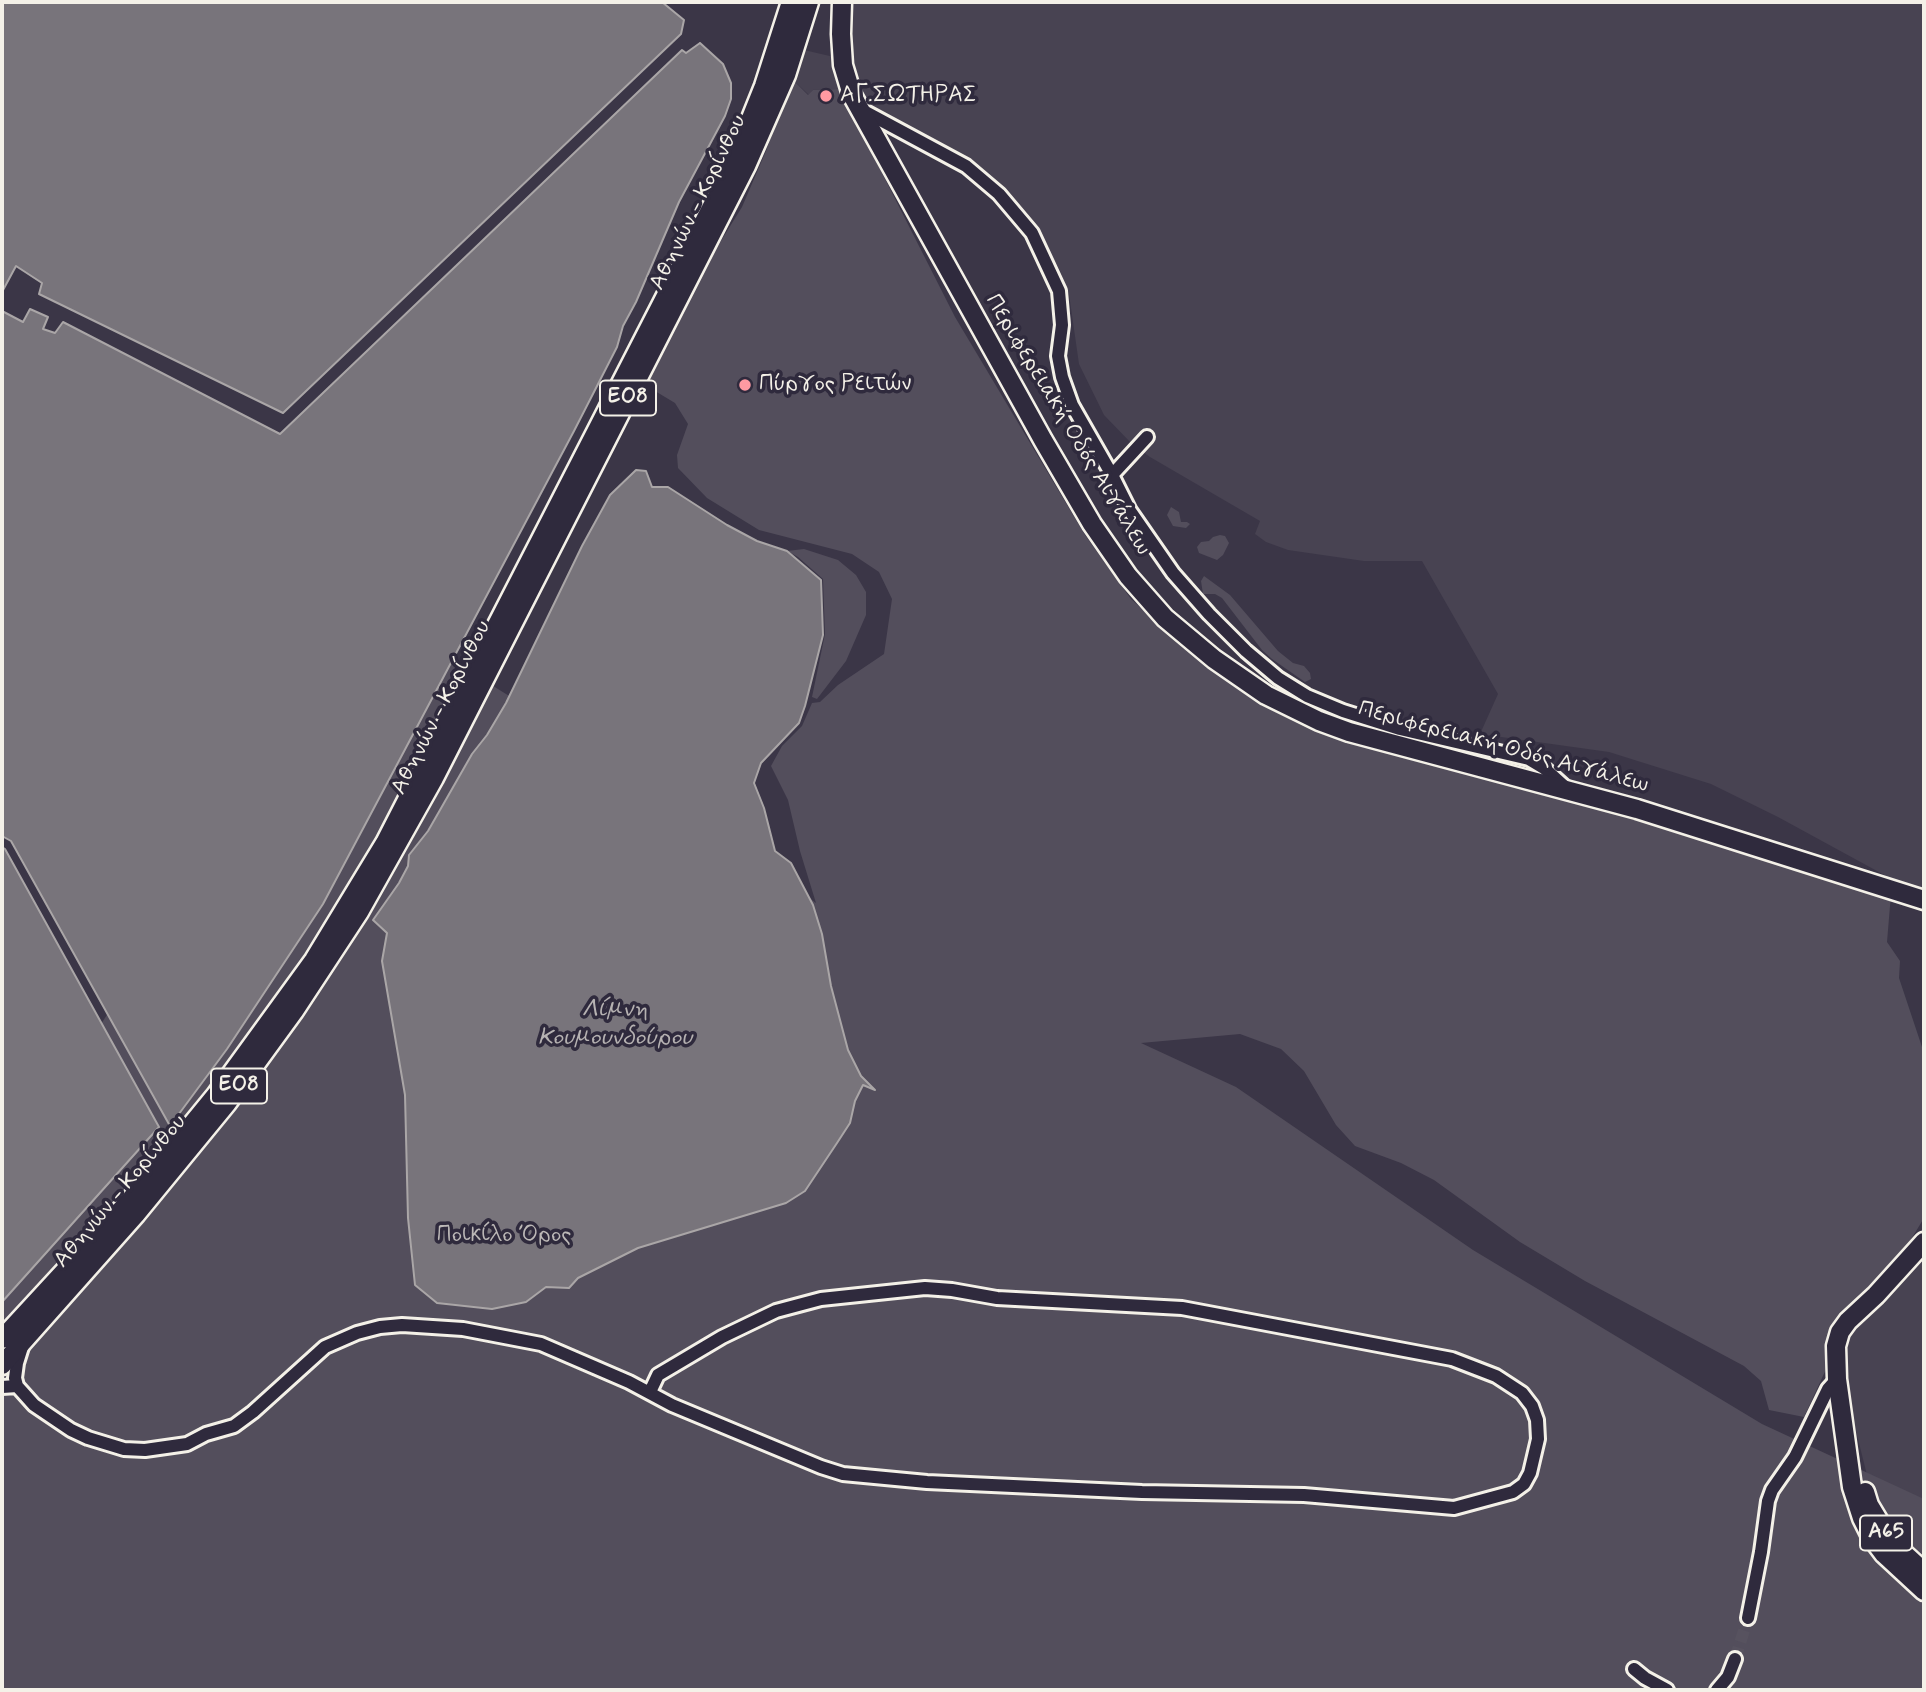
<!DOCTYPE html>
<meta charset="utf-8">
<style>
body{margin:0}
#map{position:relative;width:1926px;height:1692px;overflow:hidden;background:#3b3647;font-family:Mynerve,sans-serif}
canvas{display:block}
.frame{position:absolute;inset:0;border:4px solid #f4f1e8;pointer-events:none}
</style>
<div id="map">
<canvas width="1926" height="1692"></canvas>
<div class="frame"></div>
</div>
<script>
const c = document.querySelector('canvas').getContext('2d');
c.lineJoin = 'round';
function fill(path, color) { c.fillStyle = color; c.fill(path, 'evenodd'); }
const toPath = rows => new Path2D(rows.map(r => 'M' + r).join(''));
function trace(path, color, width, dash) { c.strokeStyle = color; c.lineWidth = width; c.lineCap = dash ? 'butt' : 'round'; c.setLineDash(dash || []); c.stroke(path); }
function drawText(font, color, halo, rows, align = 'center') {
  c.font = font + ' Mynerve,sans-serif'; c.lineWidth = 7; c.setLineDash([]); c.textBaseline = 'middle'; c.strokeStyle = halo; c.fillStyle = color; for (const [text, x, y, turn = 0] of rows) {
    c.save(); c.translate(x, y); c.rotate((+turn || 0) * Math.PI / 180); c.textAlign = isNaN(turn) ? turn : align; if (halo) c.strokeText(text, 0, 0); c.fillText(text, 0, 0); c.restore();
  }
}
fill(toPath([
 [851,2,1924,2,1924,891,1888,877,1778,817,1711,784,1609,752,1480,734,1498,694,1422,561,1364,561,1288,550,1266,542,1255,534,1260,521,1150,457,1132,444,1104,415,1079,364,1069,294,1061,273,1048,248,1020,209,1001,190,946,146,911,133,870,105,858,92,852,76,848,19],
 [804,50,834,57,843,89,813,90,809,95,792,79],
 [1924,1247,1924,1560,1872,1495,1853,1419,1844,1341,1898,1282]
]), '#484352');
fill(toPath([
 [792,79,808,95,813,90,843,89,849,108,955,317,1085,535,1131,599,1180,644,1223,677,1276,712,1342,738,1626,812,1891,894,1887,942,1900,961,1899,978,1924,1053,1924,1218,1910,1241,1835,1324,1828,1337,1828,1365,1804,1417,1769,1410,1761,1381,1744,1366,1585,1281,1520,1242,1434,1180,1401,1163,1355,1146,1336,1125,1304,1071,1281,1049,1240,1034,1141,1043,1236,1087,1473,1250,1762,1424,1924,1499,1924,1690,2,1690,2,1165,96,1032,366,607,675,799,816,903,800,851,788,800,771,766,782,746,802,726,812,703,820,702,838,685,884,654,892,599,879,572,852,554,759,530,707,498,678,468,677,455,688,424,675,403,645,385,701,273,742,207,766,151],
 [1171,507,1179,512,1181,522,1187,522,1190,524,1186,528,1173,526,1167,515],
 [1220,535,1225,536,1229,543,1223,555,1217,560,1199,553,1197,547,1201,542,1209,541,1213,537],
 [804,549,838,560,856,575,866,592,866,615,846,661,817,699,812,697,825,634,823,579,798,557,787,551],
 [1204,576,1230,595,1278,651,1293,663,1304,666,1310,673,1311,679,1305,682,1272,659,1262,650,1222,598,1215,594,1203,594,1201,581]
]), '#534e5c');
const water = toPath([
 [2,2,662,2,684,20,681,34,283,413,39,294,42,283,16,266,2,292,2,2],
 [700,43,723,64,731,83,731,99,725,116,679,202,636,302,623,326,617,347,574,431,323,904,227,1049,170,1126,11,841,2,836,2,311,23,322,30,309,48,317,43,329,55,333,63,322,280,434,682,50,686,53,700,43],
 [636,470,646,471,652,487,668,487,727,525,757,541,787,551,821,580,823,635,805,706,799,723,761,763,754,783,764,808,775,851,791,863,813,905,822,934,831,986,848,1050,861,1076,875,1090,863,1085,855,1101,850,1123,837,1143,805,1191,786,1203,638,1248,578,1278,569,1288,546,1287,526,1302,492,1309,437,1303,415,1285,408,1218,405,1095,382,961,387,933,373,920,399,883,408,866,409,855,428,831,472,754,487,735,506,703,582,546,610,495,636,470],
 [2,847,5,849,159,1127,2,1302,2,847]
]);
fill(water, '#78747b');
trace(water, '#aaa6a7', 2);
trace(toPath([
 [1735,1659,1748,1618]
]), '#57525f', 12, [12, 6]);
const minor = toPath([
 [860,109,966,166,999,194,1032,233,1059,291,1062,325,1058,356,1062,377,1072,405,1112,475],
 [1147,437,1112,475,1130,511,1173,573,1209,614,1246,651,1278,678,1307,696,1343,711,1400,729,1529,759,1544,768,1566,788],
 [22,1347,17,1363,15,1378,17,1386,34,1405,71,1430,88,1438,124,1449,145,1450,187,1444,206,1434,234,1426,253,1412,325,1347,357,1333,380,1327,402,1325,463,1329,541,1344,629,1382,672,1405,821,1467,843,1474,927,1482,1142,1492,1304,1495,1454,1508,1513,1492,1524,1484,1530,1473,1538,1439,1537,1420,1532,1406,1522,1393,1496,1376,1452,1359,1182,1308,997,1298,952,1290,925,1288,821,1299,776,1311,722,1337,658,1375,650,1392],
 [2,1387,17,1386],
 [1748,1618,1761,1552,1768,1501,1772,1490,1795,1457,1828,1389,1837,1379],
 [1634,1669,1645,1678,1667,1690],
 [1717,1690,1728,1677,1735,1659]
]);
const highway = toPath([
 [842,2,841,34,843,65,852,95,1043,440,1092,524,1128,576,1165,618,1214,659,1266,695,1319,721,1349,732,1637,809,1924,900],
 [1924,1242,1876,1295,1848,1321,1840,1332,1836,1346,1837,1379,1852,1487,1862,1518,1872,1538,1884,1554,1924,1591],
 [2,1339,131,1199,216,1095,314,960,385,843,729,173,764,86,791,2],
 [2,1365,136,1214,227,1103,294,1011,359,912,434,778,746,166,786,75,809,2],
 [1865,1492,1869,1505,1887,1535,1900,1550,1924,1572]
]);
trace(minor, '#f4f1e8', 18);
trace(highway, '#f4f1e8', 23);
trace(minor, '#2f2a3d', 12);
trace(highway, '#2f2a3d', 18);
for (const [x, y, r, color] of [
 [826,96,7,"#ff9aa2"],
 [745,385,7,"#ff9aa2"]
]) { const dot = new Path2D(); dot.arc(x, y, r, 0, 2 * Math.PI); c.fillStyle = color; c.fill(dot); trace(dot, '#2f2a3d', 2.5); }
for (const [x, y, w] of [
 [628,398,56],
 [239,1086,56],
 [1886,1533,52]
]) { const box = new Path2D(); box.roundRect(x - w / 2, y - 17.5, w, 35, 5); c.fillStyle = '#2f2a3d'; c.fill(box); trace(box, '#f4f1e8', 2); }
drawText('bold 21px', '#f4f1e8', null, [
 ["ΕΟ8",628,398],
 ["ΕΟ8",239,1086],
 ["Α65",1886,1533]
]);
drawText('23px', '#f4f1e8', '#2f2a3d', [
 ["ΑΓ.ΣΩΤΗΡΑΣ",840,96],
 ["Πύργος Ρειτών",759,385]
], 'left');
drawText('23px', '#f4f1e8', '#2f2a3d', [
 ["Αθηνών - Κορίνθου",699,203,-64],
 ["Περιφερειακή Οδός Αιγάλεω",1067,425,59],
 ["Αθηνών - Κορίνθου",442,708,-63],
 ["Περιφερειακή Οδός Αιγάλεω",1503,748,15],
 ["Αθηνών - Κορίνθου",121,1192,-50]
]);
drawText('23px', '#bcb8b7', '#2f2a3d', [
 ["Ποικίλο Όρος",504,1236]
]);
drawText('italic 24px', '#b6b2b2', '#2f2a3d', [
 ["Λίμνη",615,1011],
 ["Κουμουνδούρου",615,1039]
]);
</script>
